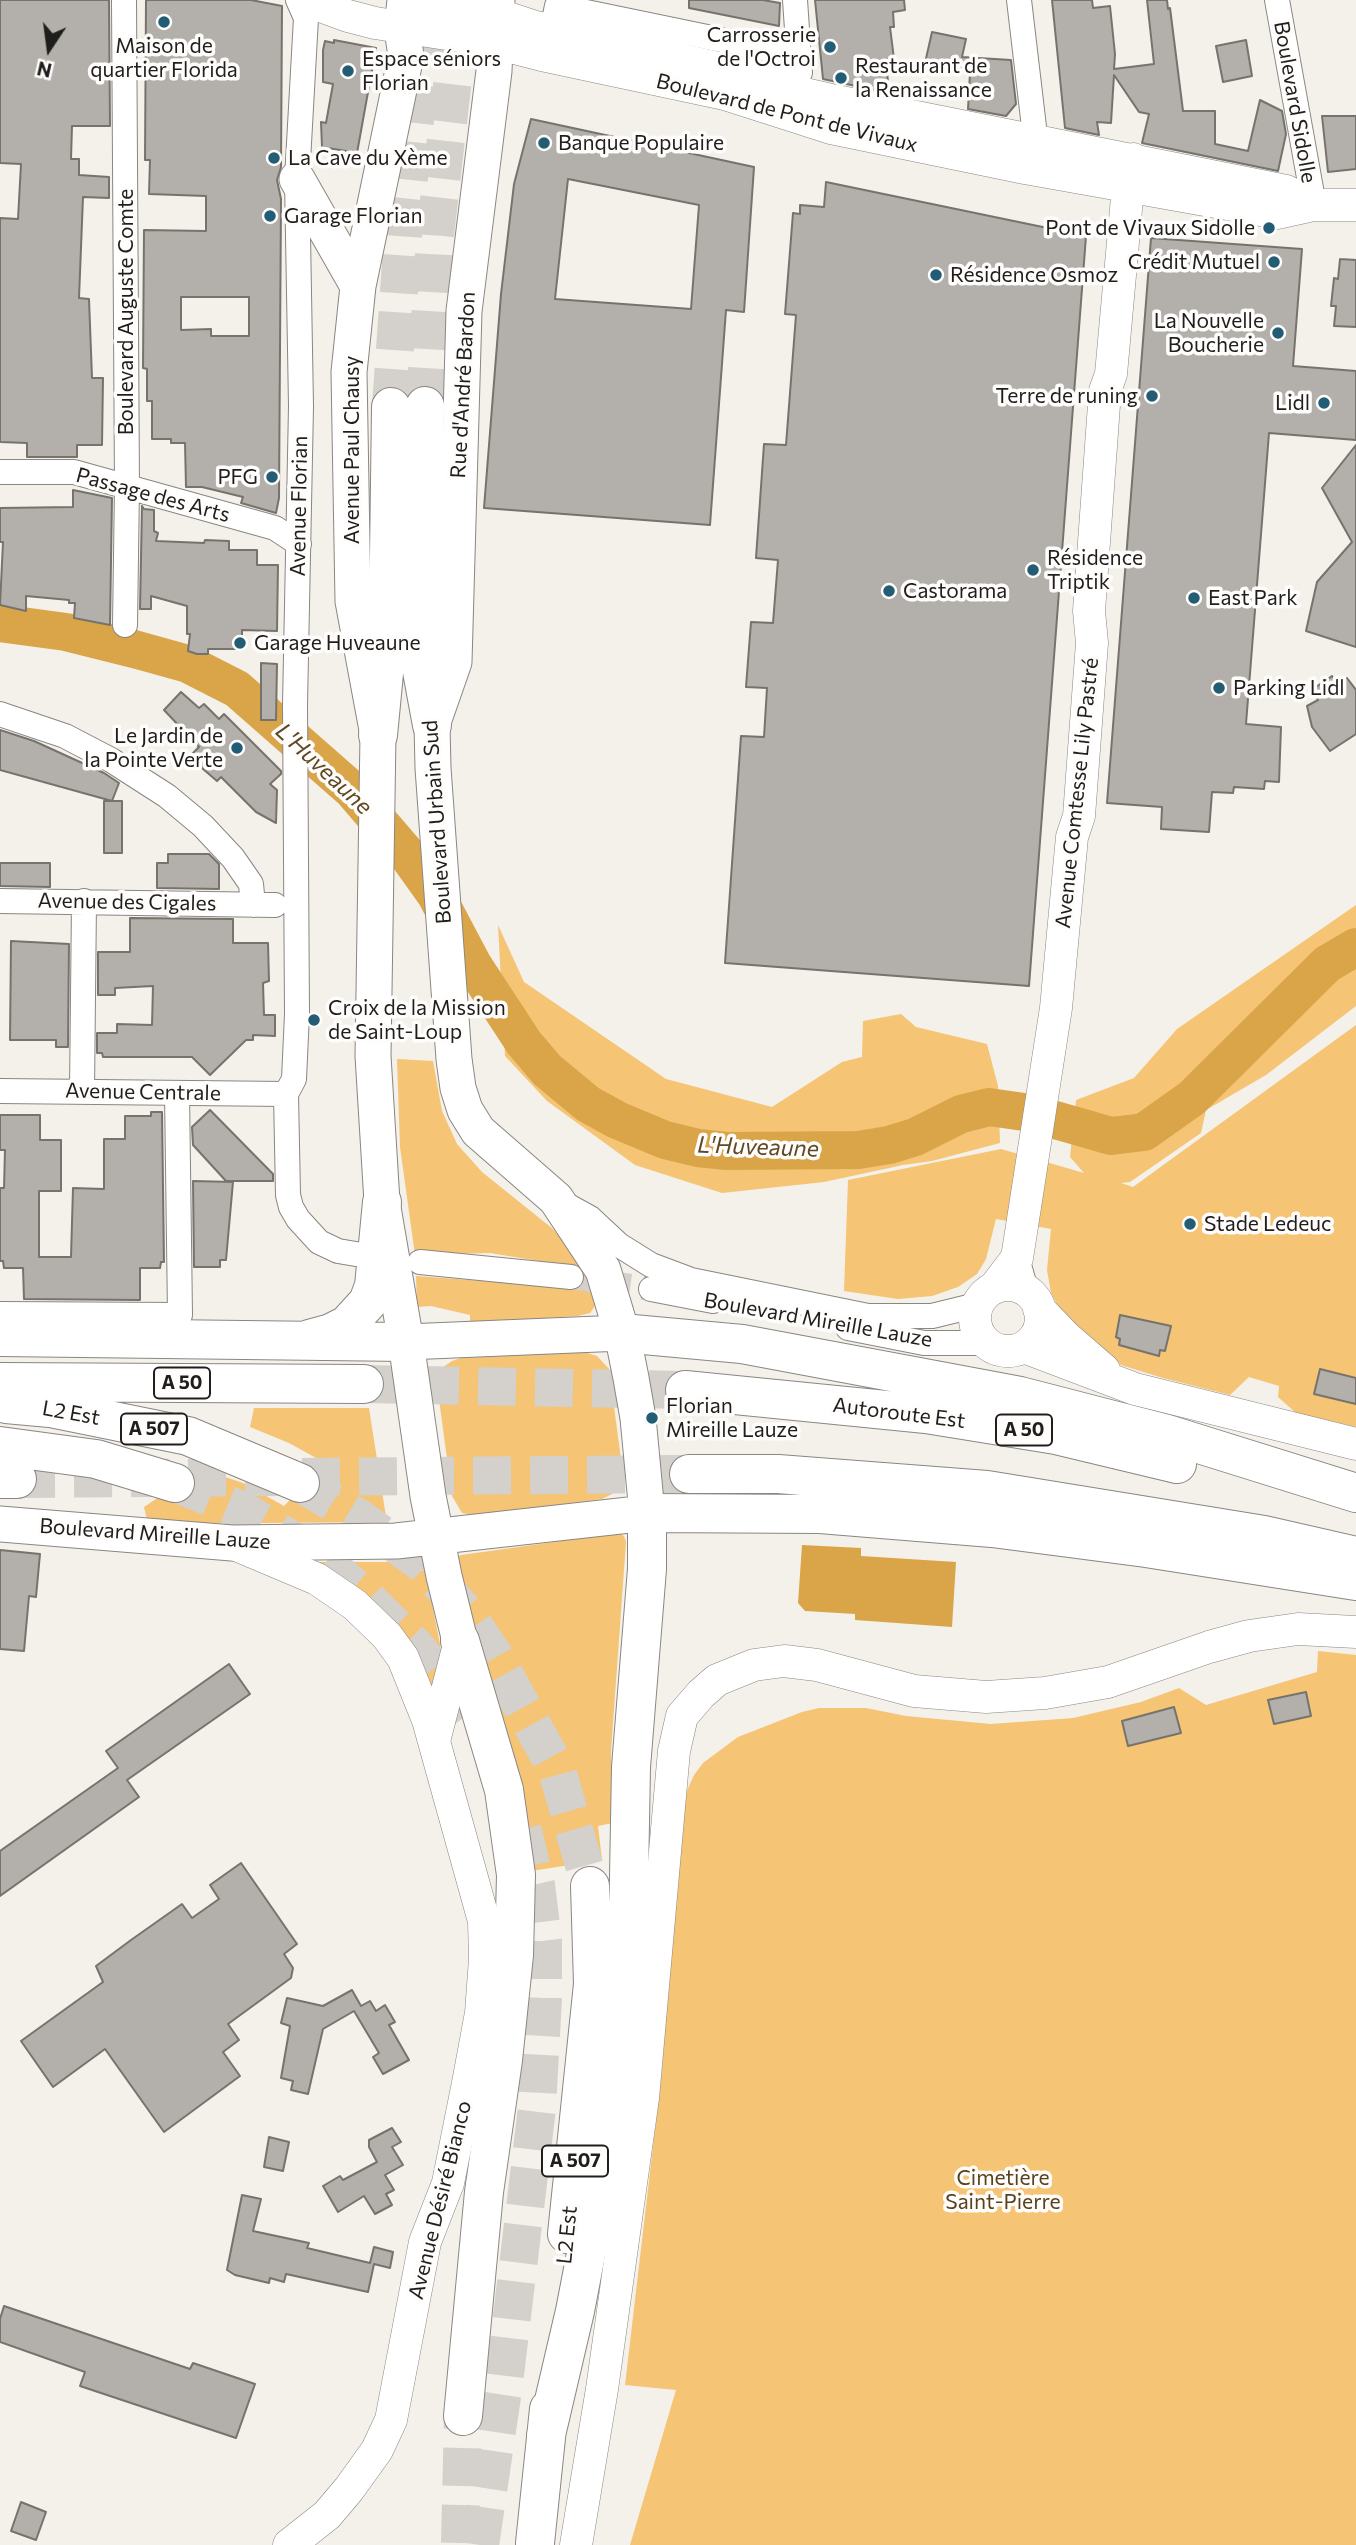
<!DOCTYPE html>
<meta charset="utf-8">
<style>
body{margin:0}
#map{position:relative;width:1356px;height:2545px;overflow:hidden;background:#f4f0ea;font-family:Commissioner,sans-serif}
canvas{display:block}
.north{position:absolute;left:14px;top:14px;width:70px;height:70px;-webkit-text-stroke:5px #fffdfb;paint-order:stroke;rotate:193deg;font-size:19px;font-weight:700;line-height:28px;text-align:center;color:#1f1e1c}
.north::after{content:'';display:block;margin:auto;width:24px;height:32px;background:#1f1e1c;clip-path:polygon(50% 0,100% 100%,50% 72%,0 100%)}
</style>
<div id="map">
<canvas width="1356" height="2545"></canvas>
<div class="north">N</div>
</div>
<script>
const c = document.querySelector('canvas').getContext('2d');
c.lineJoin = 'round';
function fill(path, color) { c.fillStyle = color; c.fill(path, 'evenodd'); }
const toPath = rows => new Path2D(rows.map(r => 'M' + r).join(''));
function trace(path, color, width, dash) { c.strokeStyle = color; c.lineWidth = width; c.lineCap = dash ? 'butt' : 'round'; c.setLineDash(dash || []); c.stroke(path); }
function drawText(font, color, halo, rows, align = 'center') {
  c.font = font + ' Commissioner,sans-serif'; c.lineWidth = 7; c.setLineDash([]); c.textBaseline = 'middle'; c.strokeStyle = halo; c.fillStyle = color; for (const [text, x, y, turn = 0] of rows) {
    c.save(); c.translate(x, y); c.rotate((+turn || 0) * Math.PI / 180); c.textAlign = isNaN(turn) ? turn : align; if (halo) c.strokeText(text, 0, 0); c.fillText(text, 0, 0); c.restore();
  }
}
fill(toPath([
 [1356,905,1356,1006,1266,1075,1206,1110,1201,1133,1130,1182,1121,1183,1133,1187,1356,1025,1356,1427,1296,1413,1278,1397,1279,1386,1249,1377,1230,1395,1163,1378,1121,1365,1090,1345,1070,1328,1051,1293,1047,1270,1051,1229,996,1219,986,1259,977,1274,958,1287,932,1296,898,1299,844,1291,848,1180,1001,1149,1084,1173,1070,1157,1076,1100,1134,1078,1177,1029],
 [498,925,524,982,666,1079,772,1107,842,1062,862,1057,863,1021,901,1014,916,1027,987,1044,998,1086,1000,1143,932,1161,903,1165,824,1182,722,1193,635,1165,547,1101,505,1056],
 [397,1059,433,1061,442,1111,457,1144,482,1172,553,1229,578,1259,598,1302,590,1313,578,1316,470,1323,470,1315,431,1306,417,1307,416,1276,577,1288,570,1266,490,1253,415,1255,400,1147],
 [584,1352,597,1356,609,1369,622,1467,621,1484,612,1494,602,1499,479,1516,462,1513,452,1496,436,1377,439,1370,452,1361,461,1358],
 [254,1408,369,1408,386,1517,379,1522,148,1524,144,1507,201,1469,243,1483,284,1506,325,1463,289,1443,250,1427],
 [619,1533,624,1536,626,1542,611,1751,613,1823,598,1826,602,1860,531,1871,454,1566,455,1558,461,1555],
 [299,1562,414,1562,422,1568,426,1574,440,1644,440,1688,435,1706],
 [1318,1651,1356,1655,1356,2545,630,2545,676,2390,625,2385,662,2070,682,1802,694,1775,703,1763,738,1737,802,1712,819,1708,866,1708,906,1716,991,1724,1073,1718,1141,1702,1179,1688,1206,1705,1317,1672]
]), '#f5c474');
fill(toPath([
 [802,1545,861,1548,861,1556,956,1562,952,1627,855,1620,855,1614,805,1611,798,1603]
]), '#daa549');
trace(toPath([
 [0,623,66,632,134,649,188,664,237,689,352,790,406,853,436,895,473,965,524,1043,547,1070,588,1104,617,1120,665,1140,698,1148,727,1151,858,1150,889,1145,915,1137,961,1114,989,1107,1031,1113,1111,1136,1144,1132,1192,1098,1327,964,1356,947]
]), '#daa549', 38);
const building = toPath([
 [0,0,109,0,110,126,72,126,71,159,79,159,79,175,109,177,109,198,83,197,79,298,89,299,92,378,103,378,102,445,77,445,77,457,27,457,27,443,0,442,0,218,18,219,21,164,0,163,0,0],
 [146,0,251,0,282,6,281,167,277,180,281,199,279,498,276,513,241,503,243,497,202,487,186,487,185,443,171,443,171,439,152,439,152,401,147,401,147,369,143,368,144,230,206,231,206,196,149,194,150,160,145,160,146,0],
 [181,297,249,297,249,336,211,336,211,329,181,330,181,297],
 [689,0,763,0,780,3,779,26,689,8,689,0],
 [815,0,904,0,905,10,893,12,894,27,890,27,894,59,886,60,889,93,823,79,815,0],
 [1052,0,1092,0,1093,8,1110,6,1115,54,1114,69,1154,64,1147,0,1167,0,1168,9,1170,8,1183,111,1215,111,1215,144,1248,151,1260,100,1282,111,1286,134,1278,171,1142,143,1149,114,1139,112,1114,75,1111,123,1097,122,1099,135,1065,128,1052,0],
 [932,32,966,39,962,57,1011,60,1016,104,1006,116,968,109,970,73,925,63,932,32],
 [334,40,376,48,357,153,322,147,321,122,326,123,333,84,323,82,323,50,325,41,334,43,334,40],
 [1246,40,1252,76,1223,82,1216,46,1246,40],
 [1322,116,1356,116,1356,169,1328,172,1322,116],
 [531,119,754,167,744,312,726,310,710,525,484,508,501,294,514,184,531,119],
 [568,179,699,205,691,309,555,299,568,179],
 [826,182,1086,236,1029,986,725,963,741,736,764,737,767,688,746,687,751,622,773,623,778,560,756,558,764,444,786,445,796,315,785,314,793,213,800,214,800,205,824,207,826,182],
 [1151,238,1302,249,1293,366,1356,371,1356,440,1269,433,1246,724,1281,727,1279,782,1265,781,1264,789,1234,787,1233,793,1212,792,1209,832,1161,829,1162,807,1107,803,1151,238],
 [1340,259,1356,260,1356,327,1334,326,1336,306,1331,306,1334,278,1338,279,1340,259],
 [1356,445,1356,647,1306,631,1317,582,1352,542,1322,488,1356,445],
 [73,490,112,498,110,625,74,618,75,603,69,603,69,600,26,596,26,611,0,605,3,542,0,542,0,508,73,507,73,490],
 [142,506,144,509,154,510,154,531,158,533,156,541,204,543,205,540,229,541,229,550,257,550,257,565,278,565,277,631,242,630,242,649,208,649,208,654,197,654,188,651,190,634,187,634,187,606,151,596,151,609,140,609,142,506],
 [261,663,277,664,276,720,261,720,261,663],
 [1332,676,1337,685,1347,678,1356,690,1356,734,1330,751,1312,727,1307,706,1318,700,1313,689,1332,676],
 [181,692,199,708,204,704,219,719,224,714,281,771,281,774,270,784,277,790,276,823,256,812,221,777,217,781,189,757,199,747,164,710,181,692],
 [0,730,34,741,104,773,119,783,112,801,0,770,0,730],
 [104,801,122,801,122,853,104,853,104,801],
 [168,854,209,854,219,864,219,889,157,888,157,863,168,863,168,854],
 [0,863,50,863,50,887,0,886,0,863],
 [130,918,233,919,233,943,268,943,269,981,263,983,264,1015,275,1015,275,1036,253,1035,253,1040,246,1040,210,1075,192,1057,103,1057,102,1053,97,1053,97,1033,117,1033,117,1024,152,1025,153,986,115,988,115,995,98,995,98,952,130,952,130,918],
 [11,941,69,944,68,1047,56,1047,56,1040,10,1040,11,941],
 [210,1110,273,1174,273,1181,226,1181,193,1145,192,1127,210,1110],
 [151,1112,162,1112,164,1262,161,1262,160,1268,140,1268,140,1300,24,1299,23,1268,4,1268,3,1261,0,1261,0,1188,4,1188,5,1150,0,1150,0,1115,40,1115,40,1140,61,1140,61,1191,39,1191,39,1257,71,1257,73,1188,104,1189,104,1139,125,1139,125,1116,151,1116,151,1112],
 [193,1181,233,1182,226,1260,220,1260,220,1267,194,1267,193,1181],
 [1120,1315,1171,1326,1165,1351,1160,1350,1159,1356,1119,1345,1120,1339,1116,1337,1120,1315],
 [1320,1369,1356,1378,1356,1404,1314,1394,1320,1369],
 [0,1550,40,1554,36,1597,29,1596,24,1651,0,1649,0,1550],
 [229,1664,250,1694,127,1780,139,1797,0,1896,0,1851,118,1768,106,1751,229,1664],
 [1306,1692,1311,1716,1274,1724,1268,1700,1306,1692],
 [1174,1707,1181,1733,1128,1746,1122,1721,1174,1707],
 [241,1863,297,1944,284,1954,293,1968,291,1978,228,2024,239,2040,223,2052,240,2076,164,2132,105,2049,53,2087,21,2041,103,1982,96,1966,131,1940,182,1904,192,1918,219,1899,210,1885,241,1863],
 [352,1990,361,2006,370,2001,376,2011,385,2005,395,2022,389,2025,409,2060,383,2074,373,2057,379,2053,354,2011,323,2029,308,2094,291,2090,293,2081,281,2078,290,2026,281,2023,287,1998,323,2006,352,1990],
 [392,2128,401,2142,392,2147,403,2165,385,2175,394,2190,386,2194,392,2205,375,2214,364,2196,338,2212,323,2186,340,2176,343,2180,377,2162,369,2147,369,2140,392,2128],
 [269,2137,289,2142,283,2171,264,2167,269,2137],
 [242,2195,261,2199,253,2231,309,2243,307,2248,370,2263,374,2247,393,2252,390,2268,374,2264,368,2292,286,2274,284,2282,270,2278,269,2283,235,2275,227,2270,242,2195],
 [4,2306,190,2369,193,2363,255,2384,236,2438,80,2386,85,2372,0,2342,0,2319,4,2306],
 [21,2502,46,2512,36,2540,11,2531,21,2502]
]);
fill(building, '#b3afaa');
trace(building, '#76736d', 2);
trace(toPath([
 [571,1277,651,1289]
]), '#d4d0cb', 24, [24, 12]);
trace(toPath([
 [425,406,435,235,462,0],
 [391,407,403,234,425,26]
]), '#d4d0cb', 38, [38, 19]);
trace(toPath([
 [364,1384,685,1390],
 [17,1479,689,1474],
 [175,1483,241,1510,316,1554,363,1595,415,1646,468,1714],
 [300,1483,359,1518,422,1563,464,1611,493,1654,557,1770,590,1886],
 [460,2543,463,2416],
 [480,2545,504,2383,537,2108,543,1998,543,1941,536,1885,522,1827]
]), '#d4d0cb', 38, [38, 19]);
const minor = toPath([
 [124,0,127,487,125,625],
 [298,0,306,18,297,179,301,406,295,705,297,1014,294,1079,286,1094,288,1195,291,1207,298,1219,319,1242,338,1251,356,1254],
 [795,0,800,73],
 [1019,0,1034,127,1032,140],
 [1277,0,1314,205],
 [552,30,557,6,799,56],
 [0,472,74,472,275,528,299,544],
 [0,714,65,736,111,760,167,796,203,826,233,858,251,884,253,905],
 [0,901,275,905],
 [0,1091,286,1094],
 [82,1091,84,901],
 [561,1202,590,1218,619,1245,651,1265,691,1280,868,1316,932,1316,977,1305],
 [1017,1258,1026,1290],
 [420,1262,571,1277],
 [651,1289,713,1301],
 [0,1314,180,1315,177,1093],
 [848,1328,924,1343,985,1343]
]);
const tertiary = toPath([
 [304,0,348,16,375,23,479,39,542,55,725,94,831,128,1025,168,1278,213,1314,205,1356,205],
 [420,0,496,14,532,26,776,81,801,93,836,101,1286,191,1314,205],
 '975 1318a33 33 0 1 1 66 0a33 33 0 1 1-66 0Z',
 [995,1287,1017,1258,1056,1008,1072,837,1079,816,1092,643,1089,611,1105,391,1111,374,1128,187,1133,159],
 [1039,1309,1066,1337,1104,1370],
 [1024,1347,1135,1389,1356,1444],
 [234,1544,317,1579,355,1605,387,1636,403,1658,428,1720,484,1921,485,1959,481,2013,468,2083,448,2183,425,2242,391,2420,377,2450,349,2489,327,2515,289,2545],
 [434,1741,460,1641],
 [576,2545,602,2389,643,2098,674,1751,682,1716,701,1694,717,1680,754,1665,784,1661,817,1665,914,1691,986,1697,1045,1693,1108,1682,1209,1647,1249,1636,1298,1629,1356,1632]
]);
const secondary = toPath([
 [405,0,402,29,406,56,358,286,349,372,353,601,378,735,373,1056,382,1202,406,1342,428,1496,444,1576,460,1641],
 [297,179,358,286],
 [406,1342,622,1333],
 [0,1524,232,1543,396,1541,647,1513,638,1418,631,1378,622,1333,603,1270,556,1199,478,1131,465,1110,458,1088,454,1059,433,768,432,725,454,662,464,311,494,71,497,0]
]);
const trunk = toPath([
 [425,406,422,671,432,725],
 [378,735,388,632,391,407]
]);
const motorway = toPath([
 [622,1333,742,1344,1020,1396,1167,1434,1356,1493],
 [0,1337,406,1342],
 [309,1339,331,1333,347,1325,368,1302,374,1286,382,1202],
 [0,1382,364,1384],
 [685,1390,926,1414,1056,1435,1177,1464],
 [6,1404,50,1408,188,1436,300,1483],
 [0,1446,96,1459,175,1483],
 [689,1474,778,1474,987,1490,1264,1535,1356,1556],
 [0,1479,17,1479],
 [460,1641,504,1790,516,1875,514,1955,503,2060,484,2192,463,2416],
 [567,2234,593,1984,590,1886],
 [546,2435,575,2311,613,2114,619,2059,628,1932,631,1767,647,1569,647,1513,820,1514,992,1528,1146,1548,1356,1581],
 [535,2543,549,2409]
]);
trace(minor, '#8a8681', 26);
trace(tertiary, '#8a8681', 33);
trace(secondary, '#8a8681', 37);
trace(trunk, '#8a8681', 40);
trace(motorway, '#8a8681', 40);
trace(minor, '#fff', 24);
trace(tertiary, '#fff', 32);
trace(secondary, '#fff', 35);
trace(trunk, '#fff', 38);
trace(motorway, '#fff', 38);
for (const [x, y, r, color] of [
 [164,22,7,"#225d75"],
 [830,47,7,"#225d75"],
 [348,71,7,"#225d75"],
 [841,78,7,"#225d75"],
 [544,143,7,"#225d75"],
 [274,158,7,"#225d75"],
 [270,216,7,"#225d75"],
 [1269,228,7,"#225d75"],
 [1274,262,7,"#225d75"],
 [936,275,7,"#225d75"],
 [1278,333,7,"#225d75"],
 [1152,396,7,"#225d75"],
 [1324,403,7,"#225d75"],
 [272,477,7,"#225d75"],
 [1033,570,7,"#225d75"],
 [889,591,7,"#225d75"],
 [1194,598,7,"#225d75"],
 [240,643,7,"#225d75"],
 [1219,688,7,"#225d75"],
 [237,748,7,"#225d75"],
 [314,1020,7,"#225d75"],
 [1190,1224,7,"#225d75"],
 [652,1418,7,"#225d75"]
]) { const dot = new Path2D(); dot.arc(x, y, r, 0, 2 * Math.PI); c.fillStyle = color; c.fill(dot); trace(dot, '#fffdfb', 2.5); }
for (const [x, y, w] of [
 [182,1383,56],
 [154,1429,66],
 [1024,1430,56],
 [575,2161,66]
]) { const box = new Path2D(); box.roundRect(x - w / 2, y - 15.5, w, 31, 5); c.fillStyle = '#fffdfb'; c.fill(box); trace(box, '#1f1e1c', 2); }
drawText('bold 19px', '#1f1e1c', null, [
 ["A 50",182,1383],
 ["A 507",154,1429],
 ["A 50",1024,1430],
 ["A 507",575,2161]
]);
drawText('21px', '#1f1e1c', '#fffdfb', [
 ["Carrosserie",816,35,"right"],
 ["de l'Octroi",816,59,"right"],
 ["Maison de",164,46,"center"],
 ["quartier Florida",164,70,"center"],
 ["Espace séniors",362,59],
 ["Florian",362,83],
 ["Restaurant de",855,66],
 ["la Renaissance",855,90],
 ["Banque Populaire",558,143],
 ["La Cave du Xème",288,158],
 ["Garage Florian",284,216],
 ["Pont de Vivaux Sidolle",1255,228,"right"],
 ["Crédit Mutuel",1260,262,"right"],
 ["Résidence Osmoz",950,275],
 ["La Nouvelle",1264,321,"right"],
 ["Boucherie",1264,345,"right"],
 ["Terre de runing",1138,396,"right"],
 ["Lidl",1310,403,"right"],
 ["PFG",258,477,"right"],
 ["Résidence",1047,558],
 ["Triptik",1047,582],
 ["Castorama",903,591],
 ["East Park",1208,598],
 ["Garage Huveaune",254,643],
 ["Parking Lidl",1233,688],
 ["Le Jardin de",223,736,"right"],
 ["la Pointe Verte",223,760,"right"],
 ["Croix de la Mission",328,1008],
 ["de Saint-Loup",328,1032],
 ["Stade Ledeuc",1204,1224],
 ["Florian",666,1406],
 ["Mireille Lauze",666,1430]
], 'left');
drawText('21px', '#1f1e1c', '#fffdfb', [
 ["Boulevard Sidolle",1295,102,80],
 ["Boulevard de Pont de Vivaux",787,113,14],
 ["Boulevard Auguste Comte",126,312,-90],
 ["Rue d'André Bardon",463,385,-87],
 ["Avenue Paul Chausy",352,450,-90],
 ["Passage des Arts",153,495,15],
 ["Avenue Florian",299,506,-89],
 ["Avenue Comtesse Lily Pastré",1077,793,-84],
 ["Boulevard Urbain Sud",437,822,-94],
 ["Avenue des Cigales",127,902,1],
 ["Avenue Centrale",143,1092,1],
 ["Boulevard Mireille Lauze",818,1320,10],
 ["L2 Est",71,1413,10],
 ["Autoroute Est",899,1413,7],
 ["Boulevard Mireille Lauze",155,1534,4],
 ["Avenue Désiré Bianco",440,2200,-76],
 ["L2 Est",567,2235,-84]
]);
drawText('21px', '#58421c', '#fffdfb', [
 ["Cimetière",1003,2178],
 ["Saint-Pierre",1003,2202]
]);
drawText('italic 23px', '#5f4823', '#fffdfb', [
 ["L'Huveaune",324,769,43],
 ["L'Huveaune",758,1147,2]
]);
</script>
